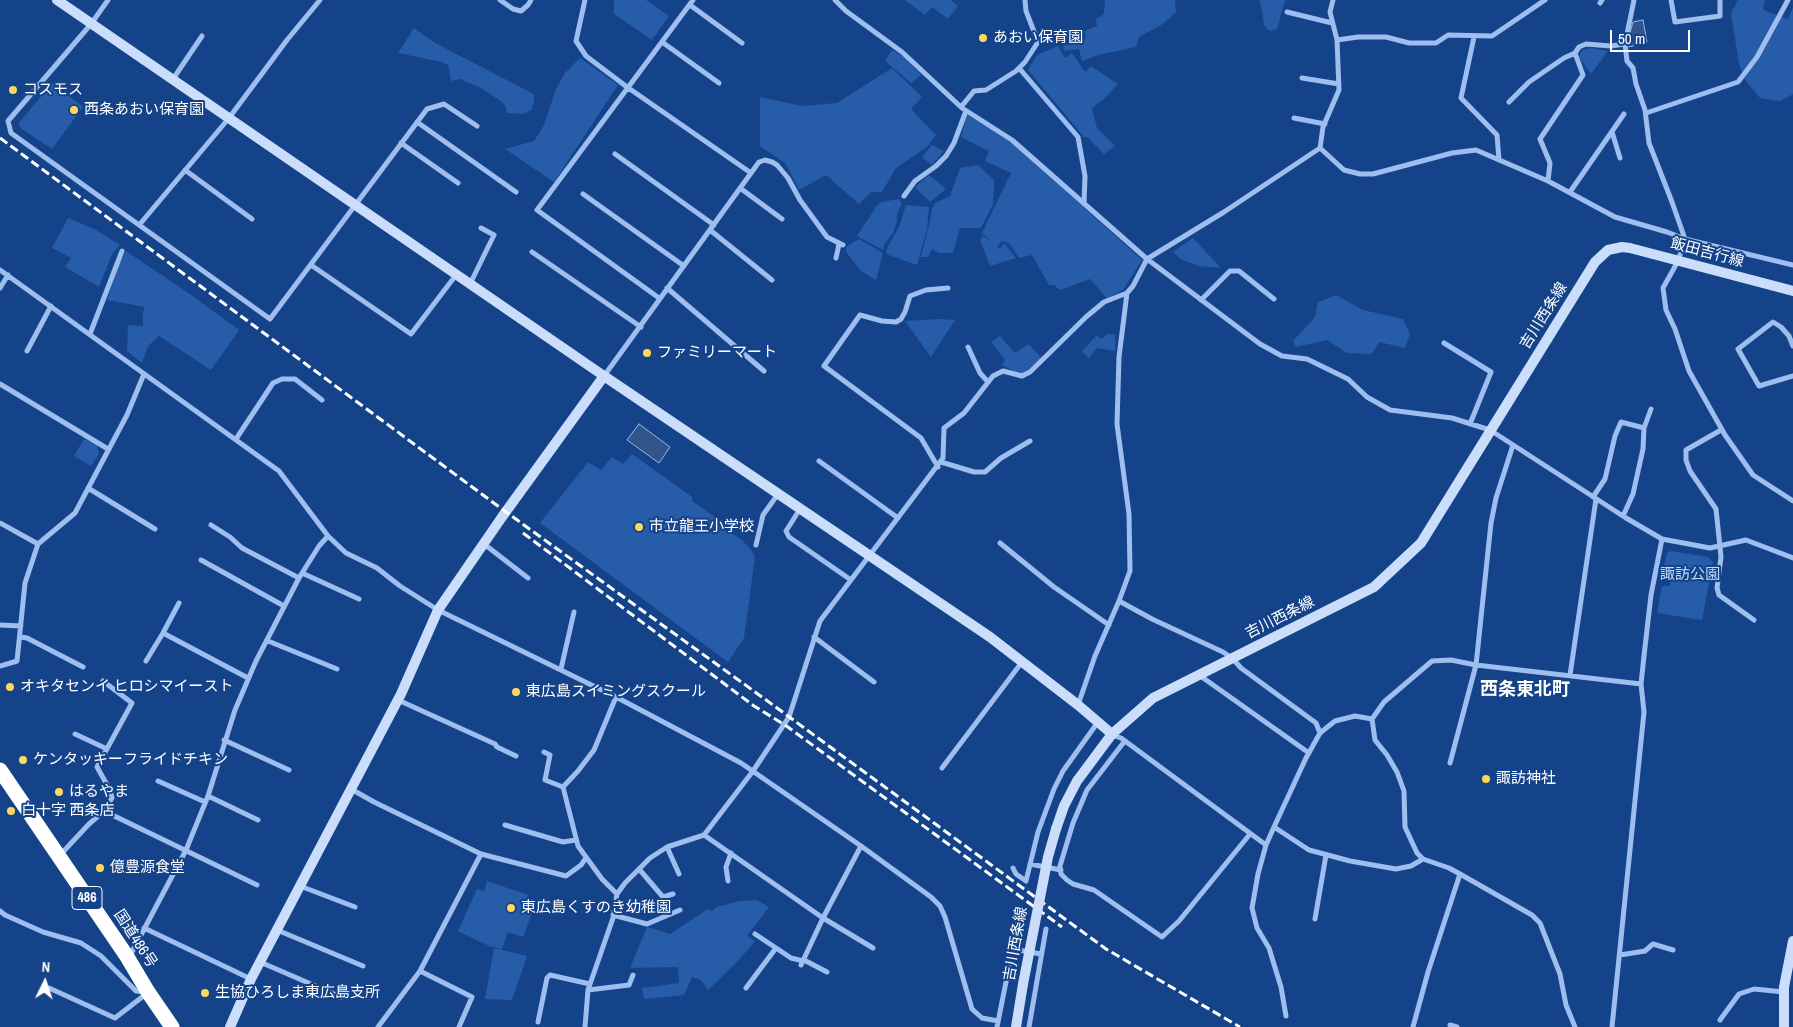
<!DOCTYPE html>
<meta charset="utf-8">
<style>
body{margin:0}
#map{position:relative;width:1793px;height:1027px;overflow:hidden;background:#15438a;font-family:"Archivo Narrow",sans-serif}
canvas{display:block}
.north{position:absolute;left:20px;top:957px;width:50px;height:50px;-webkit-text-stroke:4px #15438a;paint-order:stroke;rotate:4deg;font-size:14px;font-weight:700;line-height:20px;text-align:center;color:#fff}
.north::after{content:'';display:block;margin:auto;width:18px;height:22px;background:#fff;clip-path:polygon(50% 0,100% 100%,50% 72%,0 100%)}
.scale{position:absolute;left:1610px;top:30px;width:80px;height:22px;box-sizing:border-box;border:2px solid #fff;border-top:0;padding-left:6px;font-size:15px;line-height:18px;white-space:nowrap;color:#fff;-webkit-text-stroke:4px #15438a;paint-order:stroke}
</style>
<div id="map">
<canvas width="1793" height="1027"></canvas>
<div class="north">N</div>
<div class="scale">50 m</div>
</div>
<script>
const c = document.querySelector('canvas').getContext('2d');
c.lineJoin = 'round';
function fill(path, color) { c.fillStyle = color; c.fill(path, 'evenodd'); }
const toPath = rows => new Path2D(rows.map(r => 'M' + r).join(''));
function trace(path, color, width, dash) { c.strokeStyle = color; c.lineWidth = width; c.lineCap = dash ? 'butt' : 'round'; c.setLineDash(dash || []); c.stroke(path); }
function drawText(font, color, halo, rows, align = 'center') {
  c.font = font + ' "Archivo Narrow","Noto Sans JP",sans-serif'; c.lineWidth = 4; c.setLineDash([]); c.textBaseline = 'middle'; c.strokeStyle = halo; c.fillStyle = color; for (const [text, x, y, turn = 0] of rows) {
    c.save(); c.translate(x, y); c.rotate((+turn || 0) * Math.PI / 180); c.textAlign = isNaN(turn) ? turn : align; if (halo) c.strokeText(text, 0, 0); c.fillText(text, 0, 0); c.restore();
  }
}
fill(toPath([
 [614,0,646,0,669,16,652,40,614,14],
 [905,0,951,0,958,6,948,19,932,7,925,15],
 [1105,0,1175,0,1176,12,1163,24,1139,37,1136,47,1098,55,1082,61,1079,49,1064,51,1063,46,1086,38,1085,31,1097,26,1096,19,1104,14],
 [1259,0,1286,0,1284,4,1277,29,1270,31,1264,25,1262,9],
 [1738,0,1765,0,1763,10,1788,19,1793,7,1793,94,1780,101,1760,98,1745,80,1739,64,1731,13],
 [414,28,435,43,530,92,534,95,534,103,531,110,523,114,507,113,506,107,501,101,479,87,460,79,451,81,448,65,442,62,398,53],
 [1058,46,1065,58,1072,53,1085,72,1091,66,1118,84,1104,99,1092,108,1097,128,1115,146,1104,154,1087,137,1084,137,1028,70,1037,55],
 [1590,48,1608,51,1591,74,1579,57,1582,50],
 [892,50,905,58,921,75,911,83,885,61],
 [580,58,618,85,554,182,505,149,534,141,544,125,556,89,565,73],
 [892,68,922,97,911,109,936,135,927,147,896,168,882,192,871,192,859,204,826,175,799,190,786,164,760,146,760,97,802,106,837,103],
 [52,83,83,107,52,149,22,129,18,124],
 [967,115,1010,141,1142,260,1123,290,1107,298,1090,279,1060,290,1054,285,1049,285,1032,255,1019,258,1009,243,1002,241,997,247,1000,249,1004,243,1016,258,990,266,980,240,983,236,991,241,982,233,1011,173,985,161,989,151,961,137],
 [932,145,944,151,932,165,922,157],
 [978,165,994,180,994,189,993,204,981,228,960,228,953,253,939,253,932,249,928,257,921,257,930,221,932,209,935,203,950,196,960,168],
 [929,175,946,189,930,202,915,187],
 [899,199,902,203,897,214,897,221,893,233,885,243,883,250,857,236,876,207,881,202],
 [906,205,929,207,927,229,917,265,886,254,887,248,899,227],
 [68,218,96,230,120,245,112,254,99,287,65,267,71,258,52,248],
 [1193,238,1221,268,1199,266,1182,260,1173,252],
 [859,239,883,253,876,280,861,271,846,252,846,247],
 [126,251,187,292,239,330,211,370,159,336,148,346,142,363,127,351,128,325,143,326,143,312,145,307,107,300,118,267],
 [1336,295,1363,310,1403,319,1410,334,1405,348,1379,342,1372,354,1347,353,1327,340,1296,347,1293,341,1315,317,1318,302],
 [938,319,955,320,931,357,905,321],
 [1108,334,1115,335,1115,351,1097,348,1089,358,1082,351,1097,335,1101,339],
 [1000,336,1015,353,1029,344,1042,359,1021,375,1002,365,1005,360,991,342],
 [84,439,97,445,99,454,91,466,74,456],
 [632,454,692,497,692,501,731,528,731,533,742,540,751,550,755,557,744,638,728,662,540,523,588,462,601,470,612,457,623,464],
 [1671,551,1708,557,1713,562,1702,620,1657,613,1662,586,1670,586,1670,580,1662,577,1667,553],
 [487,881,528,895,525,903,532,913,523,937,508,932,502,949,489,946,458,931,477,889,484,891],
 [757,900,769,907,747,936,755,941,739,960,708,990,701,980,692,977,684,995,644,999,642,988,679,983,678,967,630,968,647,927,670,934,708,909,712,911,717,907,739,901],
 [494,948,527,956,512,1000,485,999]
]), '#275ca8');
const water = toPath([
 [1643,20,1647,42,1629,47,1630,33,1633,22,1643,20],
 [639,424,670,447,659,463,627,440,639,424]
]);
fill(water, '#325489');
trace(water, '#8fb8f2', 1);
trace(toPath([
 [108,0,91,24,8,121,11,133,270,319,427,109,444,104,477,126],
 [500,0,513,9,521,11,528,5,531,0],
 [585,0,576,41,586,56,627,87,751,173],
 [835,0,846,11,902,52,962,108,1012,140,1147,259,1260,344,1282,356,1307,359,1348,379,1367,397,1390,410,1452,418,1490,430,1626,518,1662,539,1710,548,1746,540,1793,558],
 [1634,0,1625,44,1627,61,1633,68,1636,84,1645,110,1649,143,1672,202,1685,239,1678,261,1663,288,1666,310,1675,329,1689,371,1725,435,1753,475,1793,501],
 [1671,0,1675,22,1720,16,1720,0],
 [1600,3,1602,0],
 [690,5,742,43],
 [1287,12,1332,23],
 [1474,37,1461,98,1497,135,1499,160],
 [1337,40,1358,37,1386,37,1409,43,1436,43,1448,35,1492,36,1545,0],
 [662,42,719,83],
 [1019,68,1078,137,1085,176,1084,204],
 [1302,78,1339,84],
 [173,79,202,36],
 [1509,102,1529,82,1564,58,1575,53],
 [961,107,974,91,986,90,1016,71,1025,62,1038,42,1026,11,1025,0],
 [1646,113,1738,82,1757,57,1788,0],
 [1294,118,1325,124],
 [417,122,516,192],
 [1612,132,1620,158],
 [401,143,458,183],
 [1320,148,1344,170,1360,174,1373,174,1452,153,1476,150,1548,181,1615,217,1667,232,1685,239,1793,265],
 [615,154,714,225],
 [185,170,252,219],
 [1548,181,1550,163,1540,139,1583,75,1575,53,1579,47,1586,44,1611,46,1625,44],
 [740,188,782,219],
 [1570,192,1624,114],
 [583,194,684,266],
 [904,196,915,181,936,166,946,156,954,143,966,111],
 [140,224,229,118,287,40,320,0],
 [710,230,772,280],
 [532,252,641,327],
 [836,258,839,244],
 [311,265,411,334,456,275],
 [0,270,279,471,328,536,346,553,377,568,400,586,438,610,616,697,741,763,861,846,931,897,940,906,945,917,972,1009,982,1018,998,1021],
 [470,284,494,235,481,228],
 [0,288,8,275],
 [667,288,764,371],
 [659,298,537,210,693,0],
 [1201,300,1230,271,1239,271,1274,299],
 [90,334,122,251],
 [1444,343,1491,372,1470,424],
 [1793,346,1789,336,1781,327,1773,322,1738,349,1759,386,1793,376],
 [968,347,980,373,988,382],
 [27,351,51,306],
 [604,376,759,162,765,160,772,162,777,165,788,178,800,200,827,237,843,245],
 [0,384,108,449],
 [1721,430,1686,450,1686,460,1690,471,1716,509,1721,557,1717,588,1719,595,1754,620],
 [236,439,273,383,282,379,295,379,322,400],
 [1513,445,1496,498,1491,523,1476,665,1641,684],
 [819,461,898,518],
 [941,462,974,472,985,472,1001,458,1030,441],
 [938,467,921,438,824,366,860,315,882,321,896,322,901,319,905,312,910,296,926,290,948,288],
 [88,488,155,529],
 [1593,497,1605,479,1615,436,1621,422,1644,428],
 [800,509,786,531,789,537,851,580],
 [1623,516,1633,494,1643,449,1644,428,1651,409],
 [0,523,38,544],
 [211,525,230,537,242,548,299,578],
 [1000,543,1054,587,1109,625],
 [484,544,528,578],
 [756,545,763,515,778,494],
 [201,560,284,606],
 [302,573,359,599],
 [1119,601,1152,619,1223,652,1232,658,1241,668,1316,723,1320,733],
 [0,625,21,626],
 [163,633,179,603],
 [21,637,27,638,83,667],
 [814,637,874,682],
 [268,641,337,669],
 [146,661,163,633,248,678],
 [0,666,17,661,25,583,38,544,75,513,127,415,144,374],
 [561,669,574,612],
 [1199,675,1309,753],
 [1570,675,1596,499],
 [616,697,594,750,578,771,563,787,578,846,602,879,617,894],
 [398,700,495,744,497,747,516,756],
 [1078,705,1095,656,1119,601,1130,571,1129,514,1117,424,1119,357,1127,293,1133,286,1147,259,1224,212,1320,148,1323,127,1339,90,1337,40,1330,12,1333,0],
 [1372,719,1384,702,1432,661,1451,660,1476,665,1450,763],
 [75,734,107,749],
 [1112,735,1121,738,1266,845],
 [224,740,289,770],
 [1124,742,1087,790,1073,823,1060,866,1061,874,1067,880,1073,884,1094,890,1162,937,1179,921,1250,834],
 [544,752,550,755,545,780,563,787],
 [942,768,1022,662],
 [158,781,205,802],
 [351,789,374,802,481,854,566,876,581,865,586,858],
 [208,796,258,820],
 [104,811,257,885],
 [505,825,563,842,576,840],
 [1274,827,1309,850,1350,861,1396,869,1411,866,1423,859],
 [704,835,823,918,873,948],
 [667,847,679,874],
 [61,854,89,824,104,811,112,798,110,790,97,767,132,703,103,681],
 [1030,864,1061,870],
 [1013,868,1016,874,1026,881,1038,832,1054,789,1063,771,1098,722],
 [639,869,663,897,673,894],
 [728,881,726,867,731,853],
 [300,886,355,907],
 [0,911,5,915,43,932,81,943,101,956,136,991,145,992],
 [613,915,647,924,680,910],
 [1315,919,1326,855],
 [144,928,251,979],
 [277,930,363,966],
 [755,934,791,958,803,961],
 [1012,949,1041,954],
 [127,955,132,952,186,850,208,796,235,710,256,661,299,578,319,546,328,536],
 [1620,955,1645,951,1653,944,1673,950],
 [804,960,827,972],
 [260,962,341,997],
 [801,965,823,918,861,846],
 [420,971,472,997,459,1027],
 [49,988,115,1018,146,994],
 [746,988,776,948],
 [588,990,629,985,633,975],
 [1286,1016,1281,987,1269,948,1257,928,1252,908,1258,874,1266,845,1274,827,1306,758,1320,733,1335,721,1355,716,1372,719,1375,740,1387,755,1397,772,1404,791,1405,827,1417,853,1423,859,1449,868,1460,874,1532,915,1540,923,1560,974,1566,1005,1575,1027],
 [1720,1020,1739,994,1754,989,1784,992],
 [538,1022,547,978,550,975,590,984],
 [1450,1025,1457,1027],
 [378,1027,420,971,481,854],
 [585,1027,588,990,613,918,617,894,625,883,650,858,667,847,704,835,753,771,789,717,820,621,943,458,944,428,964,413,993,376,1003,371,1022,376,1030,372,1086,317,1104,302,1127,293],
 [997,1027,1019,917],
 [1029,1027,1046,929],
 [1413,1027,1428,972,1460,874],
 [1612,1027,1644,712,1641,684,1644,656,1651,595,1662,539]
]), '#9dbeef', 5);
trace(toPath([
 [57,0,604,376],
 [1056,829,1064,806,1077,781,1112,734,1153,698,1374,587,1421,543,1595,262,1608,250,1622,247,1630,248,1793,291],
 [230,1027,251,979,401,694,438,610,502,517,604,376,990,637,1078,705,1112,734],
 [1016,1027,1023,984],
 [1784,1027,1784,987,1793,941]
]), '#caddfa', 10);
trace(toPath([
 [0,770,126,955,148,992,172,1027]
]), '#fff', 15);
trace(toPath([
 [0,138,506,512,762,697,1106,949,1240,1027],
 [523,533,754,706,785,725,1062,927]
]), '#fff', 3, [9, 4]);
trace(toPath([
 [1023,984,1048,857,1056,829]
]), '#caddfa', 10);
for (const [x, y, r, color] of [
 [983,38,5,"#ffd75b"],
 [13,90,5,"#ffd75b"],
 [74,110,5,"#ffd75b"],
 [647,353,5,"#ffd75b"],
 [639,527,5,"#ffd75b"],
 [10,687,5,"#ffd75b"],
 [516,692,5,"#ffd75b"],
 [23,760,5,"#ffd75b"],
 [1486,779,5,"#ffd75b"],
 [59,792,5,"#ffd75b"],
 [11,811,5,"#ffd75b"],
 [100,868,5,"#ffd75b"],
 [511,908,5,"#ffd75b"],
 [205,993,5,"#ffd75b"]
]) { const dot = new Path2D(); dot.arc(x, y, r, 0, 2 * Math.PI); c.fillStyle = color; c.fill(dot); trace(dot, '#15438a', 2); }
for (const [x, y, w] of [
 [87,898,30]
]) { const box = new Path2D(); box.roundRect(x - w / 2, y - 11.5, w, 23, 4); c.fillStyle = '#15438a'; c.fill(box); trace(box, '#fff', 1); }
drawText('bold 14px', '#fff', null, [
 ["486",87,898]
]);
drawText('15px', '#fff', '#15438a', [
 ["あおい保育園",993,38],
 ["コスモス",23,90],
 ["西条あおい保育園",84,110],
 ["ファミリーマート",657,353],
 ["市立龍王小学校",649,527],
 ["オキタセンイ ヒロシマイースト",20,687],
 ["東広島スイミングスクール",526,692],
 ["ケンタッキーフライドチキン",33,760],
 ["諏訪神社",1496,779],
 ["はるやま",69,792],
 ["白十字 西条店",21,811],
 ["億豊源食堂",110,868],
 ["東広島くすのき幼稚園",521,908],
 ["生協ひろしま東広島支所",215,993]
], 'left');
drawText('15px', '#fff', '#15438a', [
 ["飯田吉行線",1707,253,15],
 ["吉川西条線",1544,316,-58],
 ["吉川西条線",1280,618,-27],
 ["国道486号",135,939,57],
 ["吉川西条線",1016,944,-80]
]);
drawText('15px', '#c3dafb', '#15438a', [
 ["諏訪公園",1690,575]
]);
drawText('bold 18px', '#fff', '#15438a', [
 ["西条東北町",1525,690]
]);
</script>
